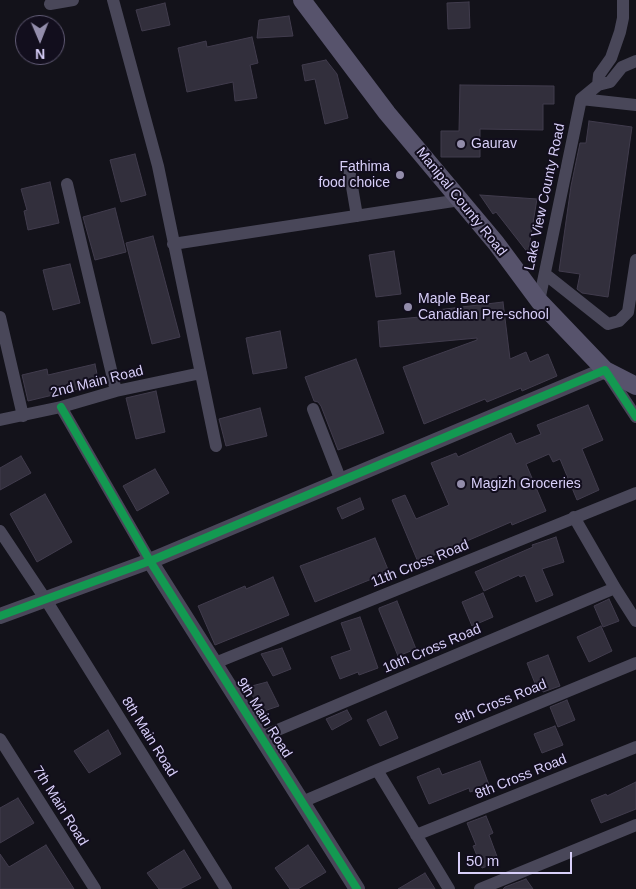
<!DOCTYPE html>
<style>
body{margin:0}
#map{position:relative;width:636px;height:889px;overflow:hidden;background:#13121a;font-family:Arial,sans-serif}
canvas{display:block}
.north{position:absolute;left:15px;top:15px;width:50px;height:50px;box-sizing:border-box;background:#120e1d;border:1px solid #615b75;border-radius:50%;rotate:179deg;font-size:14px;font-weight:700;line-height:20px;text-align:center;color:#d8cff9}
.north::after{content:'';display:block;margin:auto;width:18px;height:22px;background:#938dab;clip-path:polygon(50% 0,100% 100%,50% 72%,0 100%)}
.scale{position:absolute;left:458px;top:852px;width:114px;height:22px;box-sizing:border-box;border:2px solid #d8cff9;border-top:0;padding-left:6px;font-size:15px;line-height:18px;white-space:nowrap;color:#d8cff9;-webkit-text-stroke:4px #120e1d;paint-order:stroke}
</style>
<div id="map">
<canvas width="636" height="889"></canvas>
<div class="north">N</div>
<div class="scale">50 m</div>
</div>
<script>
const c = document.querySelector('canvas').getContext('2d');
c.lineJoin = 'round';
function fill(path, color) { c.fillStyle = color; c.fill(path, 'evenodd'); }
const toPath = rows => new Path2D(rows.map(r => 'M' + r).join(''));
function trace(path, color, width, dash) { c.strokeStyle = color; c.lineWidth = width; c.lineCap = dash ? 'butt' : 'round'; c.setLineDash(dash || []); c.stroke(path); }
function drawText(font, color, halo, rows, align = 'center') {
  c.font = font + ' Arial,sans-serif'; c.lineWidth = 4; c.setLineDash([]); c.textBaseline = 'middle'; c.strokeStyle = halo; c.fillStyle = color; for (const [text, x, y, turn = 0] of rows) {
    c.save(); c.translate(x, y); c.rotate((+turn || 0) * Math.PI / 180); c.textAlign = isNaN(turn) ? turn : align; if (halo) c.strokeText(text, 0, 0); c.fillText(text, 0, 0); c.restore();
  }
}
const building = toPath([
 [469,2,470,28,448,29,447,3,469,2],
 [165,3,170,25,142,31,136,10,165,3],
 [289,16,293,36,257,38,259,20,289,16],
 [252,37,258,63,250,65,257,98,235,101,233,82,187,92,178,48,206,41,207,47,252,37],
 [326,60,337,74,348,118,325,124,315,79,305,81,302,65,326,60],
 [460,85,554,86,554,104,543,104,543,130,480,129,480,157,441,157,441,131,459,131,460,85],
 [589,121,632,127,608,297,582,293,577,289,580,274,559,271,571,186,580,143,586,143,589,121],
 [135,154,146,195,121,202,110,160,135,154],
 [50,182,59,223,28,230,24,211,27,210,21,189,50,182],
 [480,195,537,199,528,253,496,212,493,214,480,195],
 [115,208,126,252,95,260,83,217,115,208],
 [153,236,180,337,152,344,126,243,153,236],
 [394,251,401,294,376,297,369,255,394,251],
 [70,264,80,303,53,310,43,270,70,264],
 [503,302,510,359,526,352,530,362,548,354,557,376,522,391,521,388,487,402,485,399,424,424,403,367,477,340,477,338,380,347,378,321,430,316,429,311,503,302],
 [280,331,287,368,253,374,246,338,280,331],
 [356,359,384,433,338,450,321,406,318,402,314,401,305,377,356,359],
 [95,364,99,384,28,401,22,375,47,369,48,375,95,364],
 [156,391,165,432,136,439,126,398,156,391],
 [588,405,603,440,582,449,599,490,577,500,560,459,553,462,549,454,526,464,546,511,512,525,511,522,418,562,392,500,405,495,416,519,449,505,431,463,456,453,458,457,511,433,516,444,541,434,537,425,588,405],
 [260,408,267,436,226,446,219,419,260,408],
 [21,456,31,473,0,490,0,468,21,456],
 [155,469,169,493,137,511,123,486,155,469],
 [45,494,72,542,37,562,10,514,45,494],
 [360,498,364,509,342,519,337,508,360,498],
 [556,537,564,562,542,569,553,595,536,602,525,575,520,577,519,575,484,591,475,572,533,547,532,545,556,537],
 [375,538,389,572,315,602,300,566,375,538],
 [273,577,289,615,215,645,198,606,245,586,246,589,273,577],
 [483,593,493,617,472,626,462,602,483,593],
 [609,599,619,621,603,627,594,606,609,599],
 [397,601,416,649,398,656,379,610,379,608,397,601],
 [360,617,378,668,359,675,358,672,340,679,331,657,351,650,341,623,360,617],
 [601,626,612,651,589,662,577,637,601,626],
 [282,648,291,669,273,676,261,654,282,648],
 [548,655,560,686,543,692,540,684,536,686,527,663,548,655],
 [267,682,279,706,261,712,248,687,267,682],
 [567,700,575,720,558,727,550,707,567,700],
 [347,710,352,719,332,730,326,719,347,710],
 [386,711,398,738,380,746,367,720,386,711],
 [555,726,563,745,542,753,534,734,555,726],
 [108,730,121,754,89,773,74,751,108,730],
 [480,761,489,785,470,792,469,788,429,804,417,777,439,768,442,775,480,761],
 [636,782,636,809,601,823,591,800,606,794,607,796,636,782],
 [18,798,34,823,0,843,0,808,18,798],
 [486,816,493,833,489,835,499,862,482,868,473,846,476,845,467,823,486,816],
 [46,845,74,889,0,889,0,854,9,867,46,845],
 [308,845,326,872,298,889,290,889,275,868,308,845],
 [184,850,201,878,180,889,159,889,147,873,184,850],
 [425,873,435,889,398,889,425,873],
 [526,879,533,889,503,889,505,887,526,879]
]);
fill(building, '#322f3c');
trace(building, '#413c4d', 1);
trace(toPath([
 [113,0,158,166,216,446],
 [50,4,73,0],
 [598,85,599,75,611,58,620,32,623,18,623,0],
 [581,99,598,85,610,82,622,67,636,61],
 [581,99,636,105],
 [349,169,357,216],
 [67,184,116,391],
 [173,244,460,200],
 [545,274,608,324,619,321,628,312,636,260],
 [539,301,581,99],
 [0,317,23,416],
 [605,370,636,417],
 [61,407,150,561],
 [313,409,341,481],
 [0,420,61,407,116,391,201,373],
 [574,517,615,588,636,621],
 [0,531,46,600,226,889],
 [215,663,636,493],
 [261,737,615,588],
 [0,739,95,889],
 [377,770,449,889],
 [302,802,377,770,636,663],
 [416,835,636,747],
 [480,889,636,825]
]), '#494759', 12);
trace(toPath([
 [150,561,357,889],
 [0,616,150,561,605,370]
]), '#494759', 16);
trace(toPath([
 [302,0,387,113,496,243,539,301,605,370,636,386]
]), '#57536c', 18);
trace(toPath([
 [61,407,150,561,357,889],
 [0,616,150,561,605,370,636,417]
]), '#139951', 8);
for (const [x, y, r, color] of [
 [461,144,5,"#938dab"],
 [400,175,5,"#938dab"],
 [408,307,5,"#938dab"],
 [461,484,5,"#938dab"]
]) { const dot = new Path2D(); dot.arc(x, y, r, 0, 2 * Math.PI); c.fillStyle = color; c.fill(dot); trace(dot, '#120e1d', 2); }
drawText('14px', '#d8cff9', '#120e1d', [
 ["Gaurav",471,144],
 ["Fathima",390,167,"right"],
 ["food choice",390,183,"right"],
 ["Maple Bear",418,299],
 ["Canadian Pre-school",418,315],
 ["Magizh Groceries",471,484]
], 'left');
drawText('14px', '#d8cff9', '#120e1d', [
 ["Lake View County Road",545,197,-78],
 ["Manipal County Road",461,202,51],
 ["2nd Main Road",97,382,-14],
 ["11th Cross Road",420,564,-22],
 ["10th Cross Road",432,649,-23],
 ["9th Cross Road",501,702,-22],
 ["9th Main Road",264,718,58],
 ["8th Main Road",149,737,58],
 ["8th Cross Road",521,777,-22],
 ["7th Main Road",60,806,58]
]);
</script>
